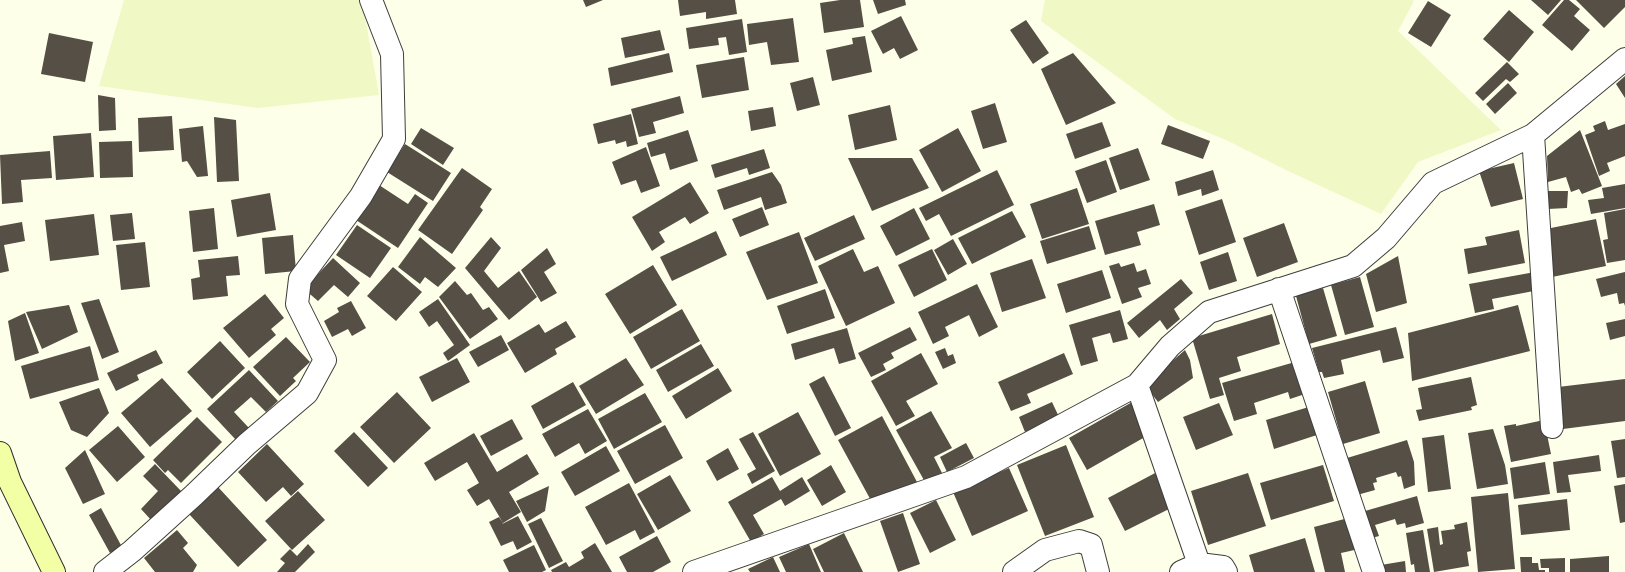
<!DOCTYPE html>
<style>
body{margin:0}
canvas{display:block;background:#feffe9}
</style>
<canvas width="1625" height="572"></canvas>
<script>
const c = document.querySelector('canvas').getContext('2d');
c.lineJoin = 'round';
function fill(path, color) { c.fillStyle = color; c.fill(path, 'evenodd'); }
const toPath = rows => new Path2D(rows.map(r => 'M' + r).join(''));
function trace(path, color, width, dash) { c.strokeStyle = color; c.lineWidth = width; c.lineCap = dash ? 'butt' : 'round'; c.setLineDash(dash || []); c.stroke(path); }
fill(toPath([
 [124,0,362,0,379,95,258,108,99,86],
 [1045,0,1412,0,1414,1,1398,31,1501,130,1418,162,1381,214,1286,170,1226,140,1175,119,1041,21]
]), '#f0f8c6');
fill(toPath([
 [583,0,603,0,586,7],
 [678,0,735,0,737,14,706,19,706,12,680,16],
 [840,0,860,0,864,27,824,33,820,3],
 [873,0,905,0,906,5,878,14],
 [1531,0,1561,0,1548,15],
 [1564,0,1569,0,1580,9,1574,16,1590,30,1572,51,1542,25],
 [1576,0,1625,0,1625,7,1604,28],
 [1428,1,1451,15,1431,47,1408,33],
 [1509,10,1534,32,1509,62,1483,39],
 [901,16,918,50,900,59,894,48,883,54,871,31],
 [793,18,799,62,771,65,767,42,749,45,747,24],
 [742,19,747,52,729,55,726,37,718,38,719,45,689,49,686,28],
 [1026,20,1049,53,1033,64,1010,30],
 [660,30,665,50,625,58,621,38],
 [49,33,93,42,85,82,41,74],
 [865,36,872,72,832,81,826,50,853,44,852,38],
 [669,53,673,72,611,86,608,68],
 [1073,53,1116,103,1066,125,1041,69],
 [744,57,749,90,702,98,696,65],
 [1507,62,1519,74,1510,82,1506,79,1483,101,1475,93],
 [1625,76,1625,98,1616,84],
 [813,77,820,105,797,111,790,83],
 [1508,83,1517,93,1495,114,1486,104],
 [98,95,115,98,116,130,99,131],
 [680,96,684,113,653,122,656,133,639,137,631,109],
 [995,103,1007,142,983,149,971,111],
 [890,105,897,140,855,150,848,115],
 [773,107,776,126,751,131,748,111],
 [631,114,638,144,627,147,626,141,616,144,615,140,598,144,593,124],
 [172,116,174,150,139,152,138,118],
 [214,117,236,120,239,181,217,182],
 [1605,121,1608,130,1625,124,1625,156,1607,163,1610,171,1599,176,1585,135,1595,131,1593,126],
 [1102,122,1111,146,1075,159,1066,134],
 [1168,125,1210,141,1203,159,1161,144],
 [203,126,208,176,197,177,187,161,182,162,179,129],
 [421,128,454,148,443,165,411,144],
 [958,128,981,171,942,192,919,150],
 [688,130,698,161,670,170,665,153,651,157,647,143],
 [1580,130,1602,186,1582,194,1579,189,1571,192,1566,177,1548,182,1547,156],
 [91,133,94,177,56,180,53,136],
 [132,141,133,177,100,178,99,142],
 [405,144,451,173,433,201,387,172],
 [646,147,660,186,641,193,636,180,621,185,612,162],
 [1138,148,1150,180,1120,190,1109,158],
 [764,149,770,168,749,175,747,168,715,178,711,165],
 [50,151,52,178,21,180,23,202,2,204,0,155],
 [848,158,912,158,929,188,872,211],
 [1106,160,1117,192,1087,203,1075,171],
 [1514,163,1523,199,1491,207,1479,171],
 [462,168,492,189,480,207,483,210,452,254,418,230],
 [997,170,1014,205,951,236,939,214,926,221,919,208],
 [1213,170,1219,190,1202,196,1201,189,1178,196,1175,182],
 [772,172,781,185,787,203,765,210,761,197,724,210,717,190],
 [690,182,709,213,690,224,685,217,659,232,665,242,652,251,632,217],
 [1625,184,1625,208,1591,214,1588,200,1604,198,1602,188],
 [379,185,408,204,415,194,428,203,398,248,356,220],
 [1077,188,1089,224,1042,239,1030,204],
 [1548,191,1568,191,1567,208,1548,209],
 [270,193,276,230,237,237,231,200],
 [1222,199,1236,242,1199,255,1185,211],
 [1154,204,1160,225,1137,232,1141,245,1105,255,1095,221],
 [762,207,769,225,740,237,732,219],
 [214,208,218,249,193,252,189,211],
 [914,208,930,239,896,256,880,226],
 [1625,209,1625,260,1607,263,1603,240,1608,239,1604,213],
 [1012,211,1026,237,972,264,958,238],
 [132,213,135,239,113,241,110,215],
 [94,214,99,255,50,261,45,220],
 [854,215,865,239,815,261,804,238],
 [1596,219,1606,266,1552,277,1546,229],
 [22,222,25,241,4,245,9,271,0,273,0,226],
 [1284,223,1298,262,1257,277,1243,238],
 [357,225,391,248,370,278,336,255],
 [1089,226,1096,249,1047,264,1040,241],
 [1519,230,1525,263,1468,274,1464,249,1487,245,1485,237],
 [716,231,727,255,672,281,660,257],
 [799,232,818,283,767,300,746,252],
 [293,235,296,271,265,274,262,238],
 [420,237,456,268,438,287,425,277,420,284,398,267],
 [491,237,501,248,484,271,498,288,519,271,537,297,509,320,465,268],
 [953,239,967,264,948,275,934,250],
 [145,242,150,287,121,290,116,245],
 [547,248,556,264,544,272,557,293,541,302,521,270],
 [853,249,864,272,878,266,895,303,846,326,818,266],
 [932,249,947,280,914,297,898,265],
 [1228,252,1237,281,1209,290,1200,262],
 [238,256,240,275,226,276,228,296,193,300,191,279,200,277,198,260],
 [1398,256,1407,303,1376,312,1366,274],
 [333,258,360,283,348,297,334,285,318,301,304,289],
 [1032,259,1046,298,1002,312,990,273],
 [1119,263,1121,267,1134,263,1137,272,1146,269,1151,284,1138,288,1142,297,1122,304,1109,266],
 [653,265,677,305,630,334,605,294],
 [393,267,422,292,396,321,367,296],
 [1102,270,1111,298,1066,313,1057,284],
 [1535,272,1539,290,1492,299,1494,309,1475,313,1469,284],
 [1625,272,1625,306,1624,303,1619,304,1617,293,1601,297,1596,279],
 [1360,277,1374,327,1345,335,1331,285],
 [1181,279,1193,293,1174,309,1180,319,1167,330,1160,320,1139,338,1127,323],
 [455,281,467,295,471,293,483,310,489,307,498,319,470,339,439,297],
 [977,284,998,327,979,337,969,315,945,327,949,336,933,344,918,312],
 [1323,288,1337,336,1309,344,1296,296],
 [825,289,835,318,787,334,777,306],
 [265,294,284,318,271,329,276,335,249,358,223,328],
 [99,299,119,352,102,359,81,303],
 [438,299,470,345,448,361,443,353,454,345,437,321,429,327,419,312],
 [351,301,366,328,352,336,348,329,332,337,324,321,339,312,337,308],
 [69,305,78,332,42,349,26,312],
 [1518,305,1530,351,1412,381,1408,333],
 [682,309,700,341,651,369,633,337],
 [1120,310,1128,339,1113,343,1110,333,1092,338,1098,361,1081,366,1069,325],
 [25,313,39,353,15,361,8,321],
 [1272,314,1280,344,1237,357,1241,371,1219,378,1224,395,1210,399,1192,338],
 [1625,319,1625,336,1610,340,1606,323],
 [566,321,576,337,555,349,557,354,525,373,507,343,539,324,545,333],
 [910,327,917,340,891,353,894,358,883,364,886,370,871,377,858,353],
 [1396,327,1404,358,1383,363,1380,350,1341,360,1344,374,1324,378,1322,372,1319,372,1312,348],
 [847,328,856,359,839,364,834,348,795,360,791,344],
 [501,335,509,350,478,367,469,352],
 [286,337,310,362,293,378,296,381,280,396,253,367],
 [220,341,245,368,212,399,187,372],
 [701,344,714,366,668,392,656,370],
 [90,346,99,380,30,399,21,366],
 [945,348,948,356,953,354,956,363,943,369,935,352],
 [156,350,163,363,137,375,139,380,116,391,107,373],
 [1185,350,1190,360,1193,378,1158,402,1145,385],
 [921,353,938,384,906,401,915,416,896,426,871,381],
 [1064,353,1073,374,1027,394,1031,403,1011,411,998,382],
 [457,358,470,382,432,402,419,377],
 [626,358,644,385,596,414,579,386],
 [1295,362,1305,394,1290,399,1288,392,1254,403,1257,414,1234,421,1222,383],
 [718,368,732,391,686,419,672,396],
 [249,370,278,401,266,412,251,397,234,412,249,428,236,440,207,409],
 [824,376,851,428,835,436,809,384],
 [1471,377,1477,405,1471,407,1472,410,1419,421,1416,410,1422,409,1418,388],
 [162,378,192,411,150,447,121,413],
 [1625,379,1625,421,1563,429,1558,387],
 [1365,381,1380,433,1343,444,1328,392],
 [573,382,586,405,543,429,531,406],
 [99,388,109,413,87,437,71,430,59,402],
 [397,392,431,428,394,463,360,427],
 [645,393,662,422,614,449,598,419],
 [1134,401,1152,433,1087,470,1069,438],
 [1052,402,1059,417,1025,432,1019,417],
 [1219,403,1233,435,1196,450,1183,417],
 [1312,406,1320,434,1274,449,1266,420],
 [588,409,607,441,585,454,579,443,555,457,542,434],
 [931,411,952,448,934,457,942,473,925,482,896,430],
 [798,412,821,454,780,476,758,434],
 [882,416,917,482,874,506,838,440],
 [197,417,222,442,181,483,168,470,165,473,153,460],
 [512,419,523,439,491,456,480,436],
 [1544,420,1551,454,1511,462,1504,426,1516,424,1516,426],
 [665,425,683,458,635,484,617,451],
 [118,426,145,457,117,482,89,450],
 [1493,429,1505,465,1508,484,1477,489,1468,433],
 [354,432,388,468,368,487,334,451],
 [753,432,775,471,752,484,747,474,756,469,739,439],
 [474,433,497,472,527,454,539,474,509,492,521,512,503,523,489,499,477,506,467,490,479,483,467,462,435,481,424,463],
 [1444,435,1451,489,1428,492,1422,438],
 [1625,439,1625,477,1617,478,1611,441],
 [1407,440,1414,462,1415,485,1404,489,1401,476,1398,477,1396,472,1376,478,1377,482,1373,483,1375,490,1357,495,1347,458],
 [966,443,974,458,947,472,940,457],
 [267,444,304,484,291,496,283,487,266,502,238,472],
 [1066,445,1094,517,1045,536,1017,465],
 [606,446,620,471,575,496,561,472],
 [728,448,739,469,717,481,706,461],
 [85,450,105,494,83,504,65,468],
 [1599,455,1601,471,1568,475,1571,492,1557,493,1553,462],
 [1545,462,1550,494,1514,499,1510,468],
 [155,464,182,492,152,521,141,509,158,491,143,476],
 [831,465,846,492,822,506,807,480],
 [1323,465,1334,501,1271,520,1260,483],
 [1009,468,1028,511,972,536,953,492],
 [1157,472,1175,506,1125,531,1108,498],
 [1248,473,1266,526,1208,545,1191,491],
 [670,475,691,511,658,530,637,494],
 [772,477,780,491,802,477,810,491,785,506,781,499,753,515,764,534,751,542,728,502],
 [629,483,655,532,640,540,635,530,606,545,585,507],
 [1625,484,1625,522,1620,523,1614,486],
 [549,486,545,511,527,522,516,501],
 [218,487,267,540,238,567,189,514],
 [298,491,325,520,292,550,265,521],
 [1508,493,1515,569,1478,572,1471,497],
 [1417,496,1424,523,1406,528,1405,523,1397,525,1395,519,1375,525,1379,536,1372,538,1365,511],
 [1567,499,1570,530,1521,535,1518,505],
 [936,500,956,540,930,553,910,513],
 [101,508,122,547,110,553,89,515],
 [903,513,920,564,898,572,880,521],
 [518,516,532,542,517,550,513,541,501,546,489,522,499,517,503,523,502,524],
 [1352,517,1359,549,1341,553,1345,572,1325,572,1314,527],
 [541,518,563,561,549,568,528,524],
 [1467,522,1471,551,1467,552,1469,566,1434,572,1427,529,1438,527,1440,545,1443,544,1441,531,1455,529,1454,525],
 [177,530,188,543,183,548,197,565,193,572,155,572,144,558],
 [1423,530,1430,572,1415,572,1414,564,1411,565,1406,533],
 [844,533,863,572,824,572,813,549],
 [657,536,671,562,653,572,627,572,619,557],
 [1305,538,1315,572,1254,572,1249,555],
 [595,543,612,572,552,572,551,570,566,562,569,567,584,558,581,552],
 [308,544,315,552,295,572,277,572,285,563,280,559,290,549,297,556],
 [809,544,821,572,786,572,779,557],
 [534,545,546,570,542,572,509,572,503,560],
 [1609,556,1609,572,1570,572,1570,559],
 [773,557,780,572,750,572,748,569],
 [1520,557,1532,557,1532,563,1538,563,1539,570,1545,570,1545,572,1521,572],
 [1565,558,1565,572,1549,572,1549,568,1541,568,1540,559],
 [1405,561,1406,572,1383,572,1381,565]
]), '#554f46');
const minor = toPath([
 [1533,135,1552,427],
 [1279,289,1374,572],
 [1137,385,1199,564],
 [105,572,132,551,194,495,247,444,307,393,325,360,297,304,300,279,361,196,394,139,392,54,371,0],
 [694,572,966,477,1137,385,1170,346,1209,312,1353,266,1386,238,1433,183,1533,135,1625,59],
 [1014,572,1045,550,1079,541,1091,545,1098,572],
 [1181,572,1199,564,1223,567,1226,572]
]);
const secondary = toPath([
 [0,453,10,482,54,572]
]);
trace(minor, '#3e3e3e', 24);
trace(secondary, '#2d2d2d', 24);
trace(minor, '#fff', 22);
trace(secondary, '#f3ffa4', 22);
</script>
